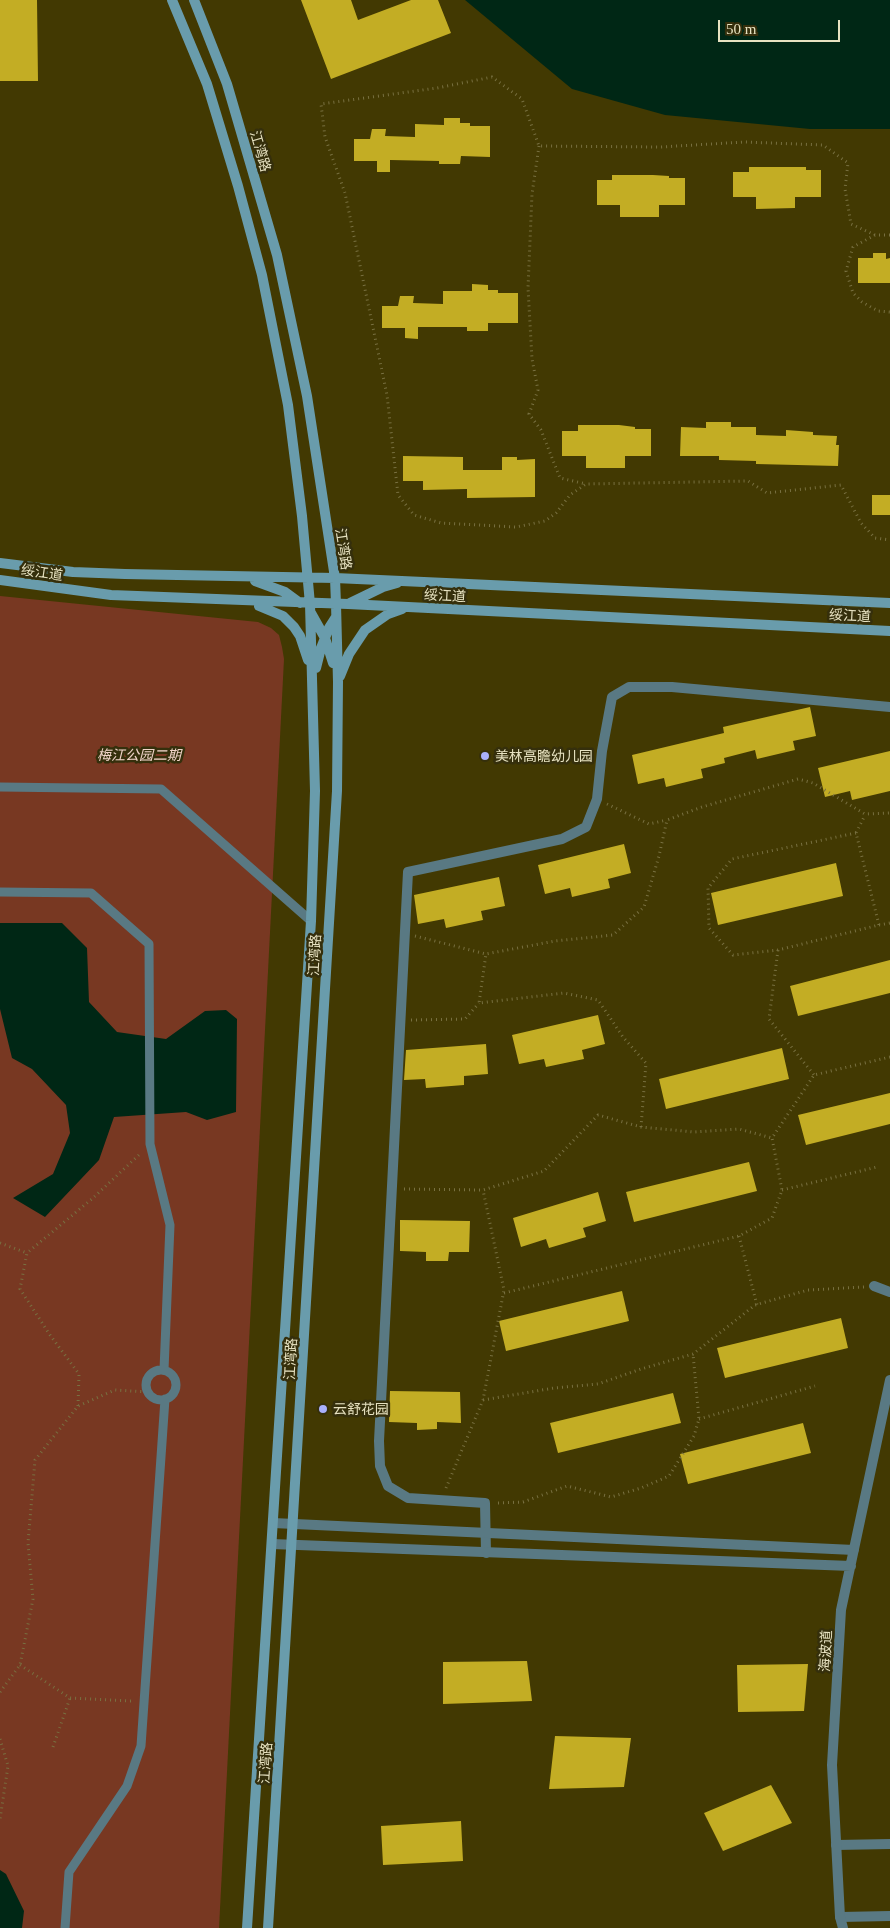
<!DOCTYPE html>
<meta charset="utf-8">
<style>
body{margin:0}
#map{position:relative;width:890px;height:1928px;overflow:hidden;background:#423902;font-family:Georgia,serif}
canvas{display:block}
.scale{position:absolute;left:718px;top:20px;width:122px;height:22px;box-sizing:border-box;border:2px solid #e7e2c1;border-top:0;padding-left:6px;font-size:15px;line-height:18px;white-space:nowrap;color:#e7e2c1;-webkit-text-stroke:4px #352f0c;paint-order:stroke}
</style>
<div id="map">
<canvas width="890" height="1928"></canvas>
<div class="scale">50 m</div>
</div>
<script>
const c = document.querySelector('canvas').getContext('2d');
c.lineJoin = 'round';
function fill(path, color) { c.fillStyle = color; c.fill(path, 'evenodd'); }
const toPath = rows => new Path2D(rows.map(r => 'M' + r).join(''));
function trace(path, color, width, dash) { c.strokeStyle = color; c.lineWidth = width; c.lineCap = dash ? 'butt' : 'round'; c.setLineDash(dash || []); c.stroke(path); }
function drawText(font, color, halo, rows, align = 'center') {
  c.font = font + ' Georgia,"Noto Sans SC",serif'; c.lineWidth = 5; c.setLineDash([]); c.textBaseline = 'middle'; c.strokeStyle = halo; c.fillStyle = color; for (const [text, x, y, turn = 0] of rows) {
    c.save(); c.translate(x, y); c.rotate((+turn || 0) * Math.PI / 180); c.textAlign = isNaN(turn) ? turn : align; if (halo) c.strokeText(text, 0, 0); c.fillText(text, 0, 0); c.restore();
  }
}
fill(toPath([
 [0,596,258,622,271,628,279,635,282,647,284,659,219,1928,0,1928]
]), '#783822');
fill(toPath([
 [465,0,890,0,890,129,810,129,665,115,572,89],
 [0,923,62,923,87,948,89,1002,117,1032,166,1039,205,1011,226,1010,237,1019,236,1112,207,1120,186,1112,114,1117,99,1160,45,1217,13,1198,53,1174,70,1133,66,1105,32,1069,12,1058,0,1009],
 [0,1870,6,1874,24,1911,22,1928,0,1928]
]), '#002715');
fill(toPath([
 [0,0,37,0,38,81,0,81],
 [301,0,351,0,358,20,411,0,438,0,451,33,331,79],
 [444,118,460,118,460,123,470,123,470,126,490,126,490,157,461,156,460,164,439,164,439,161,390,160,390,172,377,172,377,161,354,161,354,139,370,139,372,129,386,129,385,136,415,137,415,124,444,125],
 [749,167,806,167,806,170,821,170,821,197,795,197,795,208,756,209,756,197,733,197,733,172,749,172],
 [612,175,653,175,669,176,669,178,685,178,685,205,659,205,659,217,620,217,620,205,597,205,597,180,612,180],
 [873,253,886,253,886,259,890,258,890,283,858,283,858,258,873,258],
 [472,284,488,285,488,290,498,290,498,293,518,293,518,323,488,323,488,331,467,331,467,327,418,327,418,339,405,338,405,328,382,328,382,306,398,306,400,296,414,296,413,303,443,304,443,291,472,291],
 [706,422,731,422,731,427,756,427,756,435,786,436,786,430,813,432,813,435,837,436,836,445,839,445,838,466,756,464,756,461,719,460,719,456,680,456,681,427,706,428],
 [578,425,619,425,635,427,635,429,651,429,651,456,625,456,625,468,586,468,586,456,562,456,562,431,578,431],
 [403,456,463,457,463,470,502,470,502,457,517,457,517,460,535,459,535,497,467,498,467,489,423,490,423,481,403,481],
 [872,495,890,495,890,515,872,515],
 [810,707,816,736,793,741,795,750,757,759,755,750,724,758,725,763,701,769,703,778,666,787,664,778,638,784,632,755,724,733,723,727],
 [890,751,890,791,852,800,850,791,825,797,818,768],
 [624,844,631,873,608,879,610,888,572,897,570,888,545,894,538,865],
 [836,863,843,896,718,925,711,893],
 [499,877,505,906,481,911,483,920,446,928,444,919,418,924,414,895],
 [890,960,890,993,798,1016,790,986],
 [598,1015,605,1044,582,1050,584,1059,546,1067,544,1059,519,1064,512,1035],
 [486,1044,488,1074,464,1076,464,1085,426,1088,425,1079,404,1080,406,1050],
 [782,1048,789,1079,666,1109,659,1079],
 [890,1093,890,1124,806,1145,798,1115],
 [749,1162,757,1191,634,1222,626,1192],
 [598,1192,606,1221,583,1228,586,1237,549,1248,546,1239,521,1247,513,1218],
 [400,1220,470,1221,469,1252,449,1252,448,1261,426,1261,426,1252,400,1251],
 [622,1291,629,1321,506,1351,499,1321],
 [841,1318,848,1348,725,1378,717,1348],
 [390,1391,460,1392,461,1423,437,1422,437,1429,417,1430,417,1423,389,1422],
 [673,1393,681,1423,558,1453,550,1423],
 [803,1423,811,1453,688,1484,680,1454],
 [527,1661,532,1701,443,1704,443,1662],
 [808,1664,804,1711,738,1712,737,1665],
 [555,1736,631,1738,624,1787,549,1789],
 [771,1785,792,1823,723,1851,704,1813],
 [461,1821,463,1861,383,1865,381,1826]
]), '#c3ad24');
trace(toPath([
 [539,146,532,194,528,288,532,359,538,390,529,414,541,430,560,478,586,484],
 [875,235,851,224,845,189,848,163,823,145,744,142,661,147,539,146,522,99,492,77,437,88,321,104,325,137,345,193,387,395,398,495,414,515,441,523,516,527,545,521,556,513,570,495,586,484,748,481,767,493,841,485,861,523,875,538,890,540],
 [890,235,875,235,853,247,846,271,853,293,862,302,878,311,890,312],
 [607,804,649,824,667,820],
 [856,833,732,859,708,888,709,928,733,955,778,950,879,925,856,833,865,815],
 [879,925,890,923],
 [415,936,486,954],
 [778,950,769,1019,814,1075],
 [411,1020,465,1019,479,1003],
 [641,1127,646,1063,623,1037,598,1000,564,993,479,1003,486,954,555,941,613,935,644,907,659,856,667,820,702,807,798,779,813,783,865,814,890,813],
 [404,1189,483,1190,544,1171,598,1115,641,1127,694,1132,739,1129,772,1138],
 [782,1190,877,1167],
 [739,1236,757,1305],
 [0,1243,27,1253],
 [504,1293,739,1236,772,1218,782,1190,772,1138,814,1075,890,1057],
 [483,1400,554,1388,598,1384,641,1369,693,1354,755,1305,808,1290,864,1287],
 [78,1406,79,1374,50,1335,20,1289,27,1253,93,1198,141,1153],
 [699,1419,815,1386],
 [446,1488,483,1400,504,1290,483,1190],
 [498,1503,523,1502,567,1486,611,1497,641,1488,669,1476,694,1436,699,1419,693,1354],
 [20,1665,70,1698,132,1701],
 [0,1692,20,1665,33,1599,28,1543,35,1460,78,1406,115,1390,148,1392],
 [0,1739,8,1766,0,1819],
 [53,1747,70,1698]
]), '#787041', 3, [1, 4]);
trace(toPath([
 [0,787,161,789,311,921],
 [0,892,91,893,149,944,150,1144,170,1225,164,1370],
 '146 1385a15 15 0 1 1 30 0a15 15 0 1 1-30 0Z',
 [65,1928,69,1872,127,1786,141,1746,165,1399]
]), '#597983', 9);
trace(toPath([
 [874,1286,890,1292],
 [486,1553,485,1503,408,1498,388,1486,380,1466,379,1441,408,872,562,839,586,827,597,799,602,751,612,697,629,687,672,687,890,707],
 [836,1845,890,1844],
 [840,1917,890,1916]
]), '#597983', 10);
trace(toPath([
 [273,1523,854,1550],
 [272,1544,851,1566],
 [843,1928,840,1917,832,1765,841,1610,890,1380]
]), '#597983', 10);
trace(toPath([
 [172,0,207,84,238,186,262,275,288,405,302,516,310,604,315,791,311,921,247,1928],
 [194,0,227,84,277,255,307,396,335,578,336,604,338,682,337,791,268,1928],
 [0,563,73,572,125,574,335,578,890,603],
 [0,580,111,595,348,604,890,631],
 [255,581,285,592,300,603],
 [350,603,383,587,397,583],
 [259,606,283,616,294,627,300,636,308,660],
 [311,613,325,638,333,663],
 [316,668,321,648,329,628,336,617],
 [340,676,349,654,365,630,388,614,402,609]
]), '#699cac', 10);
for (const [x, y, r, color] of [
 [485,756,5,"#a9b0fc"],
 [323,1409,5,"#a9b0fc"]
]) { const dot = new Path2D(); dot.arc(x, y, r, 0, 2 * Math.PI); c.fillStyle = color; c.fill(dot); trace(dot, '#352f0c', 2); }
drawText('14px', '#e7e2c1', '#352f0c', [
 ["江湾路",261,151,74],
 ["江湾路",344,549,81],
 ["绥江道",42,572,8],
 ["绥江道",445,595,3],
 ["绥江道",850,615,3],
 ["江湾路",314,955,-87],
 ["江湾路",290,1359,-87],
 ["海波道",825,1651,-87],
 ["江湾路",265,1763,-86]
]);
drawText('italic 14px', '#f1d4ca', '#352f0c', [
 ["梅江公园二期",139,755]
]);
drawText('14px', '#e7e2c1', '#352f0c', [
 ["美林高瞻幼儿园",495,756],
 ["云舒花园",333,1409]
], 'left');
</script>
